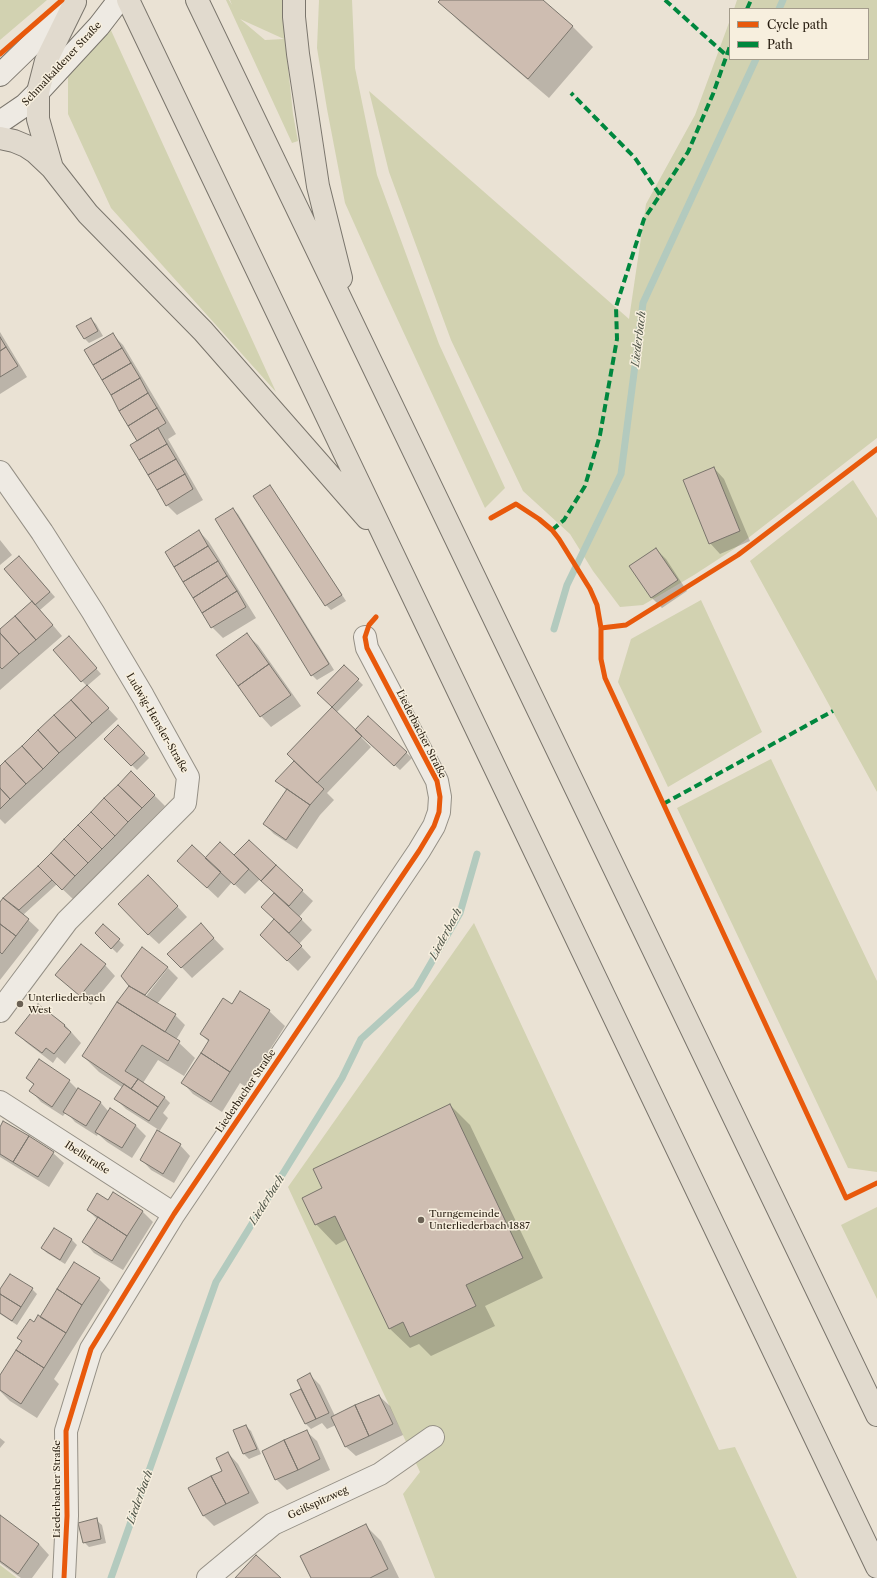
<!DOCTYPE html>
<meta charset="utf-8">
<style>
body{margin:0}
#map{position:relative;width:877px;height:1578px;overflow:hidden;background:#eae2d4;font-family:"Libre Caslon Text",serif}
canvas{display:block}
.legend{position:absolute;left:729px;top:8px;width:140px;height:52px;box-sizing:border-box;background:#f7efde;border:1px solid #a39b8b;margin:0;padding:5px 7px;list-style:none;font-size:12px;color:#261c0f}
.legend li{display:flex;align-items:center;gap:8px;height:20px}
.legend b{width:20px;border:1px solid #a39b8b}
</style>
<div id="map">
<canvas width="877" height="1578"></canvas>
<ul class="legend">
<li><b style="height:5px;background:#e8590c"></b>Cycle path</li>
<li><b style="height:5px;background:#00873e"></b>Path</li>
</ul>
</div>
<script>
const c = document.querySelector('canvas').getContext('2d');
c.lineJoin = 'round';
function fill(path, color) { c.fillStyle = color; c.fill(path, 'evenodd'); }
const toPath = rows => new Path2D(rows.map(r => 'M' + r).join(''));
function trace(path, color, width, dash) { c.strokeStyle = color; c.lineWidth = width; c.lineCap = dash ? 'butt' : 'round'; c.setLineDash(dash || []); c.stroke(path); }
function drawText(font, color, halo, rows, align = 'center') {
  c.font = font + ' "Libre Caslon Text",serif'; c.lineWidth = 3; c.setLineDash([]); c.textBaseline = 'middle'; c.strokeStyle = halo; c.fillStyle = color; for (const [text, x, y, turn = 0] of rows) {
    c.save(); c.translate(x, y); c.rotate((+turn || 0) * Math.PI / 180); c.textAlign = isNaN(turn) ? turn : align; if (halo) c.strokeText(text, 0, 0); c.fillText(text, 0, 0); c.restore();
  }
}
fill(toPath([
 [0,0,47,0,0,40],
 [226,0,229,0,232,5,230,0,287,0,285,39,293,114,298,141,292,143],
 [240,19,284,39,265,40],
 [319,0,352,0,355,68,377,175,439,344,505,488,485,508,383,288,345,203,327,109,317,48],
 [737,0,877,0,877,438,734,549,694,575,643,605,620,607,593,571,570,534,523,491,451,340,389,172,369,91,629,319,646,204,695,115,730,20,730,59,868,59,868,9,734,9],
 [109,26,276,392,111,208,68,114,68,77],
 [853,480,877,518,877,792,750,561],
 [701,600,762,732,668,787,618,682,631,639],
 [771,759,877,981,877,1172,848,1168,677,808],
 [474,923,719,1450,735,1447,797,1578,435,1578,403,1494,420,1472,288,1187],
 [877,1207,877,1299,841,1225],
 [0,1565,17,1578,0,1578]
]), '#d2d2b1');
fill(toPath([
 [441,0,541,0,573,27,593,47,549,98,460,22,440,2],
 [91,319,96,324,103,336,89,343,84,338],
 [0,332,27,377,0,394],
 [113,335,123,345,176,434,168,439,203,500,177,515,167,505,139,441],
 [714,468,724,479,750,541,720,554,710,543],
 [269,486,274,491,346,601,331,610,326,605,255,496],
 [233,509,238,514,334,670,317,680,312,675],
 [199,531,209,542,256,618,223,638,212,627,166,552],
 [0,540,12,555,0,565],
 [656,549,666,559,687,591,662,608,652,598,630,566],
 [24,562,55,597,40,610,62,636,0,690,0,630,36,604,6,569],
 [247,635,258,645,301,706,271,727,261,716,217,656],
 [73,642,101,674,87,686,118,719,5,824,0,819,0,767,87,686,82,681],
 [344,666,363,685,336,713,355,731,368,717,412,758,400,770,362,735,361,737,371,747,327,793,334,800,320,815,297,849,274,834,264,824,287,791,277,781,296,761,289,754,333,707,319,693],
 [118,727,149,758,137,770,105,739],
 [131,772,165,806,73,899,57,884,23,915,39,930,0,980,0,904,39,867],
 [249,841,313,901,299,917,312,930,299,944,311,957,298,971,271,945,275,920,262,907,275,893,260,879,245,894,232,882,218,898,189,871,205,859,234,857],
 [159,887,187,917,159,944,148,934],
 [103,925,124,945,117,953,96,933],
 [201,925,224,949,192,978,169,954],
 [105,965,115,976,91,1005,57,975],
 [166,967,141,999,143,1000,168,968,178,978,157,1004,175,1015,185,1025,176,1040,195,1058,184,1076,158,1060,143,1083,165,1098,170,1103,163,1113,168,1118,159,1132,180,1145,190,1156,174,1183,151,1170,141,1159,159,1130,126,1109,116,1099,123,1088,99,1072,83,1056,131,986],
 [38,1005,65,1025,81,1043,65,1064,57,1057,53,1063,27,1043,16,1033],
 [232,1005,269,1011,285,1026,246,1087,240,1083,222,1112,193,1094,183,1083,209,1042,201,1034],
 [27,1078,69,1081,78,1090,101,1103,109,1112,110,1110,136,1126,146,1136,132,1158,107,1142,98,1134,97,1136,75,1122,66,1112,63,1116,41,1102,31,1091,34,1085],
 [450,1105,470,1125,543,1278,485,1306,495,1326,431,1356,419,1344,410,1348,389,1328,347,1239,336,1245,316,1224],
 [0,1129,53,1153,64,1163,49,1187,0,1157],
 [109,1202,142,1211,153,1222,123,1270,94,1253,84,1242,98,1220,88,1210],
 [54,1229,72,1240,77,1245,65,1264,47,1253,42,1248],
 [99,1279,110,1290,54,1379,59,1384,37,1418,10,1401,0,1391,0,1377,22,1342,19,1338,40,1318],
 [32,1289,37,1294,17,1325,0,1314,0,1291],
 [310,1375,320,1385,335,1416,379,1396,390,1406,403,1435,356,1456,345,1446,336,1425,327,1429,322,1423,311,1429,306,1424,292,1394,301,1390,305,1393],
 [246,1426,251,1431,261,1454,249,1459,244,1454,235,1431],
 [306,1431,317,1441,330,1470,287,1490,276,1479],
 [0,1438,5,1442,0,1448],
 [228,1453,238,1464,259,1503,214,1526,204,1516,190,1489,223,1471],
 [0,1516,39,1544,49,1555,32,1578,21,1578,0,1563],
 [96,1520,102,1525,106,1543,89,1547,84,1542],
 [366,1526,381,1541,399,1578,312,1578]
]), '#0003');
trace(toPath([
 [779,9,783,0],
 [554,629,567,585,621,474,643,303,756,59],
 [111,1578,216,1282,342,1078,361,1039,416,989,460,913,477,854]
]), '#b3cabe', 7);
const building = toPath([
 [440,0,543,0,573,26,528,79,438,2,440,0],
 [91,318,98,331,84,339,76,326,91,318],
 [113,333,122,348,93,365,84,350,113,333],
 [0,337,6,347,0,351,0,337],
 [6,347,18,366,0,377,0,351,6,347],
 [122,348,131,363,102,380,93,365,122,348],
 [131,363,140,378,111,395,102,380,131,363],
 [140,378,148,393,119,411,111,395,140,378],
 [148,393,157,408,128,426,119,411,148,393],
 [157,408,166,423,137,441,128,426,157,408],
 [158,428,167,444,139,460,130,445,158,428],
 [167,444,176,459,148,475,139,460,167,444],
 [176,459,185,474,157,490,148,475,176,459],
 [714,467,740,531,709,544,683,480,714,467],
 [185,474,193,489,166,506,157,490,185,474],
 [270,485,342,595,325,606,253,496,270,485],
 [233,508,329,664,311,676,215,519,233,508],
 [199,530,208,546,174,567,165,552,199,530],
 [208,546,218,561,183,582,174,567,208,546],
 [656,548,678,580,651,598,629,566,656,548],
 [19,556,50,592,35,605,4,569,19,556],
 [218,561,227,576,193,598,183,582,218,561],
 [227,576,237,591,202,613,193,598,227,576],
 [237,591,246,607,211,628,202,613,237,591],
 [32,601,53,625,36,640,15,616,32,601],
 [15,616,36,640,19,654,0,633,0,629,15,616],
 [0,633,19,654,2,669,0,667,0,633],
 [247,633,269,664,238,686,216,655,247,633],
 [69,636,97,668,81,682,53,650,69,636],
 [269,664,291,695,260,717,238,686,269,664],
 [344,665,359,679,332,707,317,693,344,665],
 [87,685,109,708,92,723,71,700,87,685],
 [71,700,92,723,76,738,54,715,71,700],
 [332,707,362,736,317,783,287,754,332,707],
 [54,715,76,738,59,753,38,730,54,715],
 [368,716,407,752,394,766,355,730,368,716],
 [118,725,145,753,131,766,104,739,118,725],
 [38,730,59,753,43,769,22,746,38,730],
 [22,746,43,769,26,784,5,761,22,746],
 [5,761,26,784,10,799,0,788,0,766,5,761],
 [294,761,324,789,310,805,275,781,294,761],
 [131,771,155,795,142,808,118,785,131,771],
 [118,785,142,808,128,822,104,798,118,785],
 [0,788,10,799,0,809,0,788],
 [287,789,310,805,286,840,263,824,287,789],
 [104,798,128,822,115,836,91,812,104,798],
 [91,812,115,836,102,849,78,825,91,812],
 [78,825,102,849,88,863,64,839,78,825],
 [64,839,88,863,75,876,51,853,64,839],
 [249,840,276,865,261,881,234,855,249,840],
 [220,842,249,869,234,885,205,858,220,842],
 [192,845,221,872,207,888,177,861,192,845],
 [51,853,75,876,62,890,38,866,51,853],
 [276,865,303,890,289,906,261,881,276,865],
 [38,866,52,880,19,910,3,898,38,866],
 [148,875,178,906,148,935,118,904,148,875],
 [274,893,302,919,289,933,261,907,274,893],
 [3,898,29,919,16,936,0,924,0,902,3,898],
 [274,919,302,946,287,961,260,935,274,919],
 [201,923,214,938,181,968,167,954,201,923],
 [0,924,16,936,2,954,0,952,0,924],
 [103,924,120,939,111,949,95,933,103,924],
 [81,944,106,964,80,996,55,975,81,944],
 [142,947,168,967,145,995,129,986,121,976,142,947],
 [129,986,176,1014,165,1032,117,1002,129,986],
 [240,991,270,1010,230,1072,201,1053,209,1040,200,1034,223,998,232,1004,240,991],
 [117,1002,180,1041,168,1061,142,1045,125,1071,138,1079,131,1089,82,1056,117,1002],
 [38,1004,65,1025,64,1026,71,1032,54,1054,46,1048,42,1053,15,1033,38,1004],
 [201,1053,230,1072,211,1102,181,1083,201,1053],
 [39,1059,70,1080,52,1107,29,1091,34,1084,26,1078,39,1059],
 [138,1079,165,1097,158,1107,131,1089,138,1079],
 [124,1084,158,1107,149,1121,114,1099,124,1084],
 [78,1088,101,1102,86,1126,63,1112,78,1088],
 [450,1104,523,1258,466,1285,476,1306,410,1337,403,1322,389,1329,335,1216,315,1225,302,1198,322,1188,313,1169,450,1104],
 [110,1108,136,1125,122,1148,95,1132,110,1108],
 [3,1121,29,1136,13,1162,0,1154,0,1127,3,1121],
 [157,1130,181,1144,163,1174,140,1160,157,1130],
 [29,1136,54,1152,38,1177,13,1162,29,1136],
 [113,1192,143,1211,127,1236,87,1210,97,1193,108,1200,113,1192],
 [98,1217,127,1236,112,1261,82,1242,98,1217],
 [54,1228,72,1239,60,1260,41,1248,54,1228],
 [74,1262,100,1278,82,1305,57,1289,74,1262],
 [10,1274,33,1288,21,1307,0,1294,0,1289,10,1274],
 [57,1289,82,1305,66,1333,40,1317,57,1289],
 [0,1294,21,1307,12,1321,0,1313,0,1294],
 [38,1315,66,1333,44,1368,16,1350,22,1341,17,1338,30,1319,34,1322,38,1315],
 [16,1350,44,1368,21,1404,0,1390,0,1375,16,1350],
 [310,1373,329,1413,316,1419,297,1380,310,1373],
 [301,1389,316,1419,305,1424,290,1394,301,1389],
 [379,1395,393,1424,369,1436,355,1405,379,1395],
 [355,1405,369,1436,345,1447,331,1417,355,1405],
 [246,1425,257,1449,243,1454,233,1430,246,1425],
 [307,1430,320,1459,298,1470,284,1440,307,1430],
 [284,1440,298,1470,275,1480,262,1451,284,1440],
 [228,1452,249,1493,226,1504,211,1476,222,1471,216,1458,228,1452],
 [211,1476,226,1504,203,1516,188,1488,211,1476],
 [0,1515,39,1544,18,1574,0,1561,0,1515],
 [97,1518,101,1539,83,1543,78,1523,97,1518],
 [366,1524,388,1569,370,1578,311,1578,300,1556,366,1524],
 [256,1555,281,1578,235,1578,256,1555]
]);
fill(building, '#cebdb1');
trace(building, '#7a756c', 1);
const street = toPath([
 [0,472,42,532,93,612,143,696,188,777,185,803,67,921,0,1011],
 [0,1102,174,1214],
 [64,1578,67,1516,66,1431,91,1349,174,1214,419,851,434,826,439,812,440,797,437,781,367,648,365,637],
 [208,1578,273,1524,380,1474,433,1437]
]);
const secondary = toPath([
 [0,75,73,4],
 [0,122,25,105,38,92,99,26,119,0]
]);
const highway = toPath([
 [128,0,877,1567],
 [197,0,877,1415],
 [294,0,294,17,298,54,318,186,341,278],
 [0,138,14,141,26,146,35,152,52,168,88,214,203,331,367,518],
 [52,168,38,119,38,92,46,61,75,2]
]);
trace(street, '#959086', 24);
trace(secondary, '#7a756c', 24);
trace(highway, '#7a756c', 24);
trace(street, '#eeeae3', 22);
trace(secondary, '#eeeae3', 22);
trace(highway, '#e1dace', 22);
trace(toPath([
 [665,0,726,55],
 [747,9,751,0],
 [660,195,688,152,713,94,730,46],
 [552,530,564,520,585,486,600,435,617,339,616,307,644,219,660,195,635,158,571,93],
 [663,804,833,711]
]), '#00873e', 4, [8, 4]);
trace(toPath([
 [0,54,62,0],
 [491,518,516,504,539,519,552,530,559,539,590,589,597,605,601,628,601,659,605,678,846,1198,877,1183],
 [601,628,626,625,738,555,877,449],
 [64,1578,67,1516,66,1431,91,1349,174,1214,419,851,434,826,439,812,440,797,437,781,367,648,365,637,369,625,376,617]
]), '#e8590c', 5);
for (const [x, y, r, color] of [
 [20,1004,4,"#6b6154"],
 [421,1220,4,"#6b6154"]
]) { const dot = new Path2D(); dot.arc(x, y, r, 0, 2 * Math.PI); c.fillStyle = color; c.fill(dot); trace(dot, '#f7efde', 1.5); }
drawText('10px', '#261c0f', '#f7efde', [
 ["Schmalkaldener Straße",62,64,-47],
 ["Ludwig-Hensler-Straße",157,723,60],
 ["Liederbacher Straße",421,734,63],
 ["Liederbacher Straße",246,1091,-56],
 ["Ibellstraße",87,1158,33],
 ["Liederbacher Straße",57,1489,-90],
 ["Geißspitzweg",318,1503,-25]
]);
drawText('10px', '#261c0f', '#f7efde', [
 ["Unterliederbach",28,998],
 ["West",28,1010],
 ["Turngemeinde",429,1214],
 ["Unterliederbach 1887",429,1226]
], 'left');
drawText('italic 11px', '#4f5549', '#f7efde', [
 ["Liederbach",639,339,-83],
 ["Liederbach",446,934,-62],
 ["Liederbach",267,1200,-58],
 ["Liederbach",140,1497,-70]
]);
</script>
